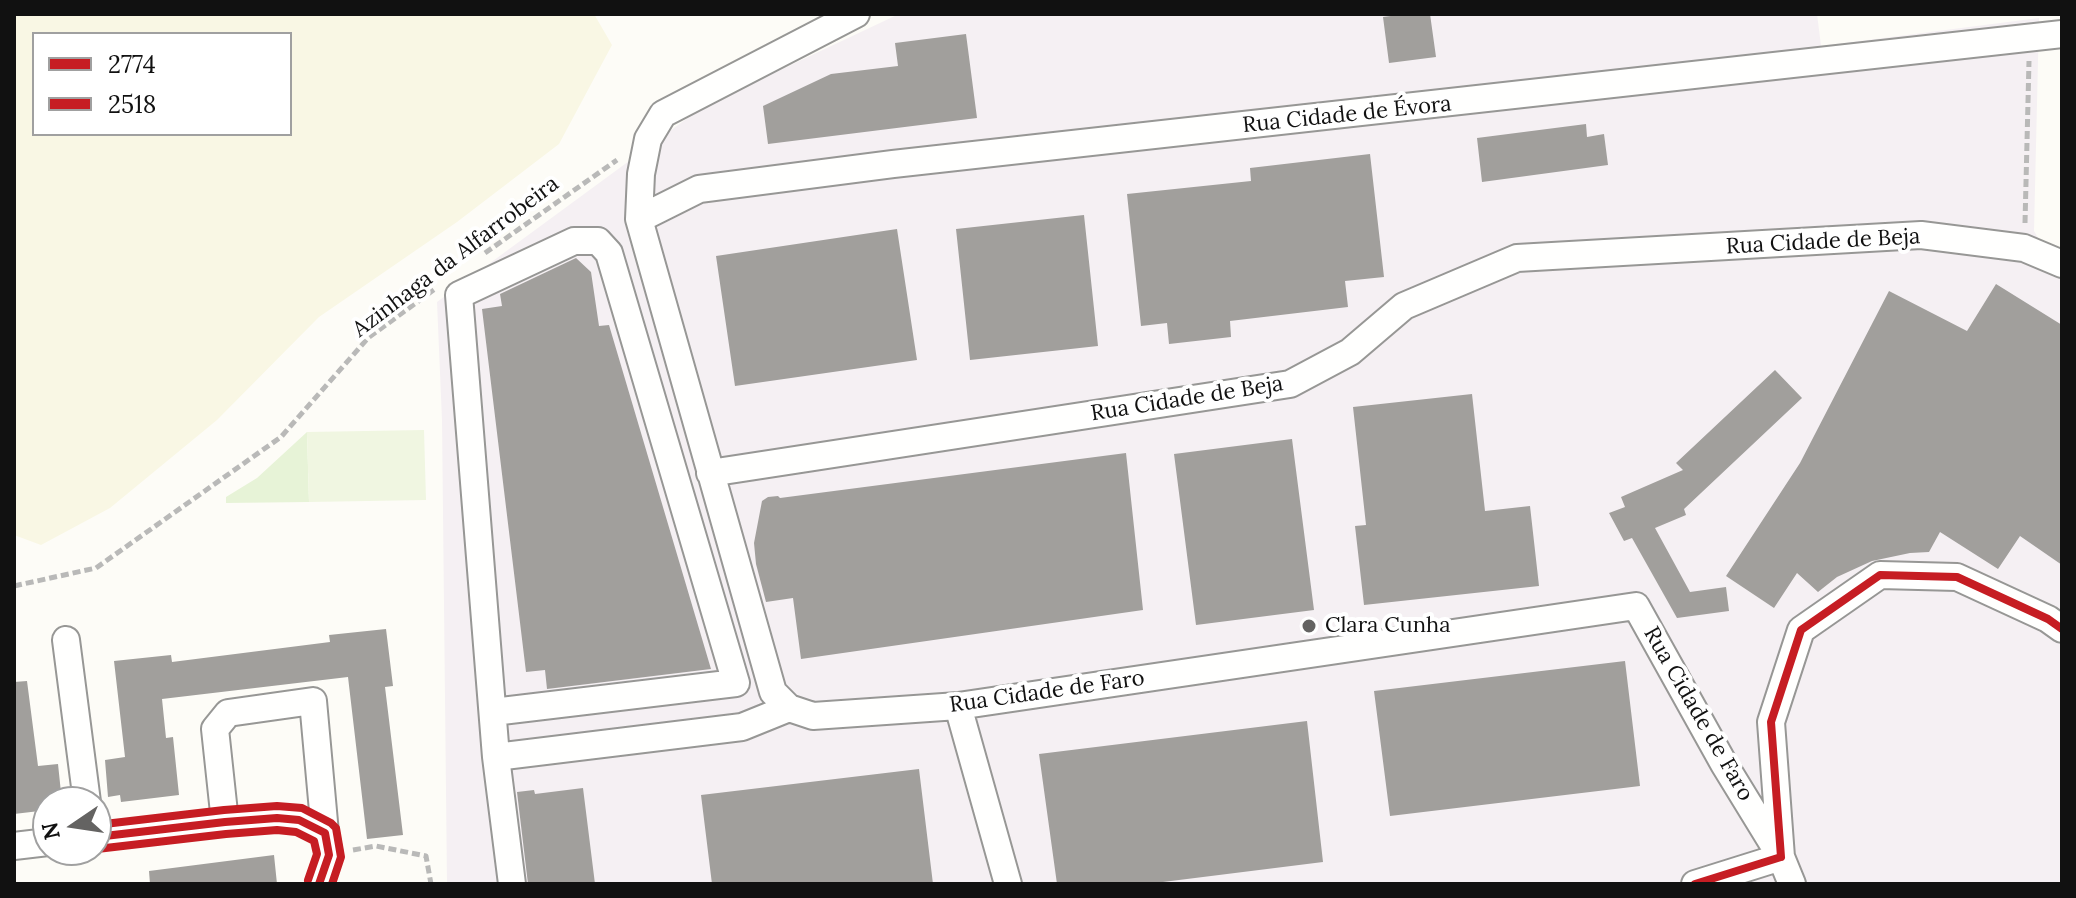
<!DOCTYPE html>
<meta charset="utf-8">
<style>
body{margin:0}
#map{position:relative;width:2076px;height:898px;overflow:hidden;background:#fdfcf7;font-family:Lora,serif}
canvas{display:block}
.frame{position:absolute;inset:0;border:16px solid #111;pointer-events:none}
.legend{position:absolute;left:32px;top:32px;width:260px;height:104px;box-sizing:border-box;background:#fff;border:2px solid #a0a0a0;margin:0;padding:10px 14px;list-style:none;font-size:24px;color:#111}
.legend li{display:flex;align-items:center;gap:16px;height:40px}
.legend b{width:40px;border:2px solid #a0a0a0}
.north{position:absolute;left:32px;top:786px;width:80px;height:80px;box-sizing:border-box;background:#fff;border:2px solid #a0a0a0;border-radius:50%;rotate:257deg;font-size:22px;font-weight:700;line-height:32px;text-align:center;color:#111}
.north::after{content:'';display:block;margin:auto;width:28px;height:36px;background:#646362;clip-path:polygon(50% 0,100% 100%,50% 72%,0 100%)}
</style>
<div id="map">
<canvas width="2076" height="898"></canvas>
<div class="frame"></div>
<ul class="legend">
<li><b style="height:10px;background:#c61d23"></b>2774</li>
<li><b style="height:10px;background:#c61d23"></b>2518</li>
</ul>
<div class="north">N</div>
</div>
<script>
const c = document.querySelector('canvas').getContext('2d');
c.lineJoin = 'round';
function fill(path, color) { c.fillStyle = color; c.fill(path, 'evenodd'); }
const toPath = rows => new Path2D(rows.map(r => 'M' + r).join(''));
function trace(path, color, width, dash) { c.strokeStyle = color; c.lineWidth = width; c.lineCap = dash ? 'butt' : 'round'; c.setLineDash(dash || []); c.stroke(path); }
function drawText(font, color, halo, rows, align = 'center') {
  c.font = font + ' Lora,serif'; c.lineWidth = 8; c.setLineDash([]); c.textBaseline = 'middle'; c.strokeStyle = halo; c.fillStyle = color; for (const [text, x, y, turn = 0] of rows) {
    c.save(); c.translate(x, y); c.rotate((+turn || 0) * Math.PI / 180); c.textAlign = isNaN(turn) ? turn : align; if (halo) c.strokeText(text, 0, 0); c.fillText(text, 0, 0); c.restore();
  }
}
fill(toPath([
 [899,14,1817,14,1821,46,2039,18,2034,231,2062,278,2062,884,447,884,442,420,437,302,704,106]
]), '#f5f0f3');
fill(toPath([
 [14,14,594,14,612,45,559,144,457,222,319,317,217,420,110,508,41,545,14,535],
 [34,34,290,34,290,134,34,134]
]), '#f9f7e4');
fill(toPath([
 [307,432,309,502,226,503,226,497,257,478]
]), '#e7f3d7');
fill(toPath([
 [424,430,426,500,309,502,307,432]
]), '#f0f6e1');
fill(toPath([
 [1406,14,1430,14,1436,57,1389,63,1383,17],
 [966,34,977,118,768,144,763,106,831,74,898,66,895,43],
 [1586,124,1587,137,1604,134,1608,165,1482,182,1477,138],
 [1370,154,1384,277,1345,281,1348,307,1230,321,1231,337,1169,344,1167,323,1141,326,1127,194,1251,181,1250,168],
 [1084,215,1098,346,970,360,956,229],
 [897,229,917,360,735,386,716,256],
 [576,258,591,272,599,326,609,325,711,669,547,689,545,670,526,672,482,309,502,306,500,294],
 [1996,284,2062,325,2062,565,2020,536,1998,569,1940,532,1929,552,1910,553,1872,561,1837,577,1818,592,1797,573,1774,608,1726,576,1800,463,1889,291,1967,331],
 [1775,370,1802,398,1684,509,1686,515,1655,528,1690,592,1726,587,1729,611,1677,618,1632,538,1624,541,1609,513,1625,507,1621,497,1683,470,1676,463],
 [1472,394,1485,511,1530,506,1539,586,1364,605,1355,526,1366,525,1353,407],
 [1292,439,1314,610,1196,625,1174,454],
 [1126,453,1143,610,801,659,793,598,766,602,756,564,754,543,762,501,768,497,778,496,780,498],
 [386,629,393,686,385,687,403,835,367,839,348,677,162,699,166,738,173,737,179,795,121,802,120,795,108,797,105,760,125,757,114,661,171,655,172,662,330,642,329,635],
 [1625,661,1640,786,1390,816,1374,691],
 [27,681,38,766,58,764,62,802,48,802,48,810,14,814,14,682],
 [1307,721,1323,862,1147,884,1057,884,1039,754],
 [919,769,933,884,712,884,701,795],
 [583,788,595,884,528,884,517,792,534,790,535,794],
 [274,855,277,884,150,884,149,871]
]), '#a19f9c');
const minor = toPath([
 [856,14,663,114,648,139,641,174,639,219,773,692,789,708,813,716,958,706,1636,606,1724,764,1781,857],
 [639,219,699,189,893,164,2062,34],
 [710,473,1290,384,1350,352,1404,306,1517,258,1921,235,2024,248,2062,264],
 [66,640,87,802],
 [958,706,1008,884],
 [493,712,736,683,609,253,598,241,574,241,459,295,496,757,742,727,789,708],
 [496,757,512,884],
 [225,822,215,729,228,713,313,701,325,833],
 [96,837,225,822,277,818,299,820,325,833,329,855,319,884],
 [14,846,48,842],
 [1695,884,1781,857],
 [1792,884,1781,857,1771,722,1801,630,1880,575,1957,577,2048,619,2062,629]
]);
trace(minor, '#979795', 30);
trace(toPath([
 [2025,223,2029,61],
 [485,253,617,160],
 [14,586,96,568,281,437,368,338,435,289],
 [353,850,376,846,426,856,431,884]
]), '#b9b9b8', 5, [8, 4]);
trace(minor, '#fffffe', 26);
trace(toPath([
 [96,837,225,822,277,818,299,820,325,833,329,855,319,884],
 [1781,857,1771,722,1801,630,1880,575,1957,577,2048,619,2062,629],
 [1695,884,1781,857]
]), '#c61d23', 8);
trace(toPath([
 [97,849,226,834,277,830,296,832,314,841,317,854,308,880]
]), '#c61d23', 8);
trace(toPath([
 [96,825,224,810,277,806,302,808,331,823,336,828,341,857,332,884]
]), '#c61d23', 8);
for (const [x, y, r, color] of [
 [1309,626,8,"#646362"]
]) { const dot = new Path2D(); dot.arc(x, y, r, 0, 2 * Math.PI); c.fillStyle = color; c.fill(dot); trace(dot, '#fff', 3); }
drawText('22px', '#111', '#fff', [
 ["Rua Cidade de Évora",1347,115,-6],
 ["Rua Cidade de Beja",1823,242,-3],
 ["Azinhaga da Alfarrobeira",456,257,-37],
 ["Rua Cidade de Beja",1187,399,-9],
 ["Rua Cidade de Faro",1047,692,-8],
 ["Rua Cidade de Faro",1698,714,60]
]);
drawText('22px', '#111', '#fff', [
 ["Clara Cunha",1325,626]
], 'left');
</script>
